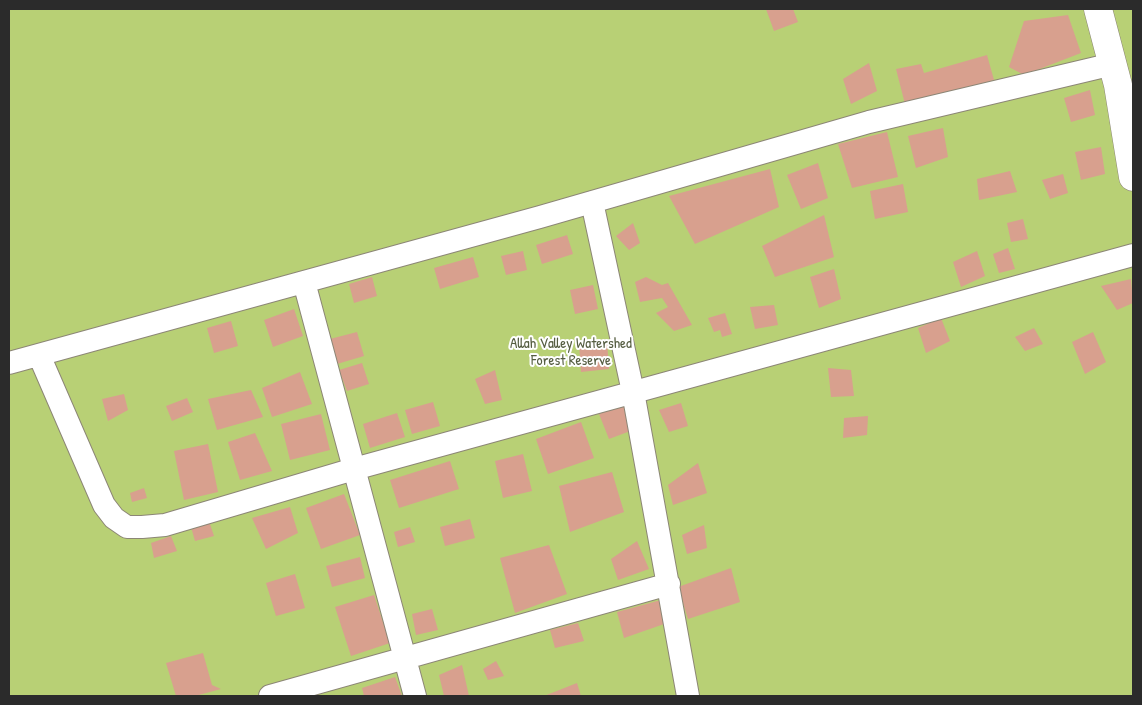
<!DOCTYPE html>
<style>
body{margin:0}
#map{position:relative;width:1142px;height:705px;overflow:hidden;background:#ece2c1;font-family:"Patrick Hand",sans-serif}
canvas{display:block}
.frame{position:absolute;inset:0;border:10px solid #2b2b2b;pointer-events:none}
</style>
<div id="map">
<canvas width="1142" height="705"></canvas>
<div class="frame"></div>
</div>
<script>
const c = document.querySelector('canvas').getContext('2d');
c.lineJoin = 'round';
function fill(path, color) { c.fillStyle = color; c.fill(path, 'evenodd'); }
const toPath = rows => new Path2D(rows.map(r => 'M' + r).join(''));
function trace(path, color, width, dash) { c.strokeStyle = color; c.lineWidth = width; c.lineCap = dash ? 'butt' : 'round'; c.setLineDash(dash || []); c.stroke(path); }
function drawText(font, color, halo, rows, align = 'center') {
  c.font = font + ' "Patrick Hand",sans-serif'; c.lineWidth = 4; c.setLineDash([]); c.textBaseline = 'middle'; c.strokeStyle = halo; c.fillStyle = color; for (const [text, x, y, turn = 0] of rows) {
    c.save(); c.translate(x, y); c.rotate((+turn || 0) * Math.PI / 180); c.textAlign = isNaN(turn) ? turn : align; if (halo) c.strokeText(text, 0, 0); c.fillText(text, 0, 0); c.restore();
  }
}
fill(toPath([
 [9,9,1133,9,1133,696,9,696]
]), '#b8d075');
fill(toPath([
 [766,9,793,9,798,22,774,31],
 [1068,15,1081,53,1024,75,1009,67,1024,21],
 [987,55,994,80,906,108,896,69,921,64,924,73],
 [869,63,877,91,851,104,843,79],
 [1090,90,1095,115,1071,122,1064,98],
 [943,128,948,157,916,168,908,136],
 [887,132,898,177,852,188,838,144],
 [1101,147,1105,174,1081,180,1075,152],
 [818,163,828,198,801,209,787,175],
 [770,169,779,207,695,244,669,196],
 [1010,171,1017,192,979,200,977,179],
 [1063,174,1068,193,1050,199,1042,180],
 [903,184,908,212,875,219,870,191],
 [824,215,834,257,775,277,762,246],
 [1023,219,1028,239,1011,242,1007,223],
 [633,223,640,243,629,250,616,236],
 [567,235,573,254,542,264,536,245],
 [1008,248,1015,269,999,273,993,254],
 [523,251,527,270,506,275,501,256],
 [977,251,985,276,961,287,953,262],
 [473,257,479,277,440,289,434,268],
 [834,269,841,299,819,308,810,277],
 [372,277,377,296,354,303,349,284],
 [646,277,662,285,668,283,692,325,674,331,656,313,668,307,662,298,640,302,635,282],
 [1131,279,1133,303,1117,310,1101,286],
 [593,285,598,309,575,314,570,290],
 [774,305,778,325,755,329,750,307],
 [294,309,303,336,273,347,264,320],
 [725,313,732,334,722,337,720,330,714,332,708,318],
 [941,318,950,341,926,353,918,328],
 [231,321,238,346,214,353,207,328],
 [1034,328,1043,344,1025,351,1015,337],
 [357,332,364,356,337,364,330,339],
 [1093,332,1106,362,1085,374,1072,342],
 [607,341,609,369,581,372,579,344],
 [362,363,369,384,347,391,339,370],
 [828,368,851,370,854,396,831,397],
 [495,370,502,400,485,404,475,379],
 [300,372,312,404,272,417,262,388],
 [251,390,263,417,217,430,208,399],
 [124,394,128,410,108,421,102,399],
 [187,398,193,412,172,421,166,406],
 [433,402,440,426,412,434,405,410],
 [681,403,688,426,669,432,659,410],
 [623,404,633,430,609,439,599,414],
 [397,413,405,437,370,448,363,424],
 [321,414,330,450,290,460,281,424],
 [868,416,867,435,843,438,844,418],
 [581,422,594,458,548,474,536,439],
 [255,433,272,471,240,480,228,442],
 [208,444,218,492,184,500,174,451],
 [523,454,532,491,503,498,495,461],
 [450,461,459,489,399,508,390,480],
 [698,463,707,493,673,505,668,485],
 [612,472,624,512,570,532,559,486],
 [144,488,147,498,132,502,130,493],
 [344,494,360,535,321,549,306,508],
 [290,507,298,533,266,549,252,518],
 [470,519,475,538,445,546,440,527],
 [209,521,214,536,195,541,191,527],
 [704,525,707,548,687,554,682,535],
 [410,527,415,542,398,547,394,532],
 [171,536,177,551,154,558,151,543],
 [637,541,649,569,618,580,611,559],
 [549,545,567,594,515,613,500,558],
 [360,557,365,578,332,587,326,566],
 [731,568,740,602,688,619,678,587],
 [295,574,305,608,276,616,266,583],
 [374,595,390,643,351,656,335,607],
 [661,600,667,623,624,638,617,612],
 [432,609,438,630,416,635,412,614],
 [578,623,584,641,555,648,550,630],
 [203,653,212,685,221,689,195,696,176,696,166,663],
 [496,661,504,676,488,680,483,669],
 [462,665,469,696,444,696,439,675],
 [395,677,402,696,364,696,362,688],
 [577,683,581,696,544,696]
]), '#d8a08e');
const minor = toPath([
 [592,202,633,392,688,696],
 [304,282,415,696],
 [39,355,104,505,114,518,127,527,142,527,165,525,354,469,1133,255],
 [9,363,540,217,869,122,1113,64],
 [270,696,669,584]
]);
const major = toPath([
 [1098,9,1118,85,1133,177]
]);
trace(minor, '#8c8676', 24);
trace(major, '#8c8676', 29);
trace(minor, '#fff', 22);
trace(major, '#fff', 28);
drawText('15px', '#555d41', '#fff', [
 ["Allah Valley Watershed",571,344],
 ["Forest Reserve",571,361]
]);
</script>
